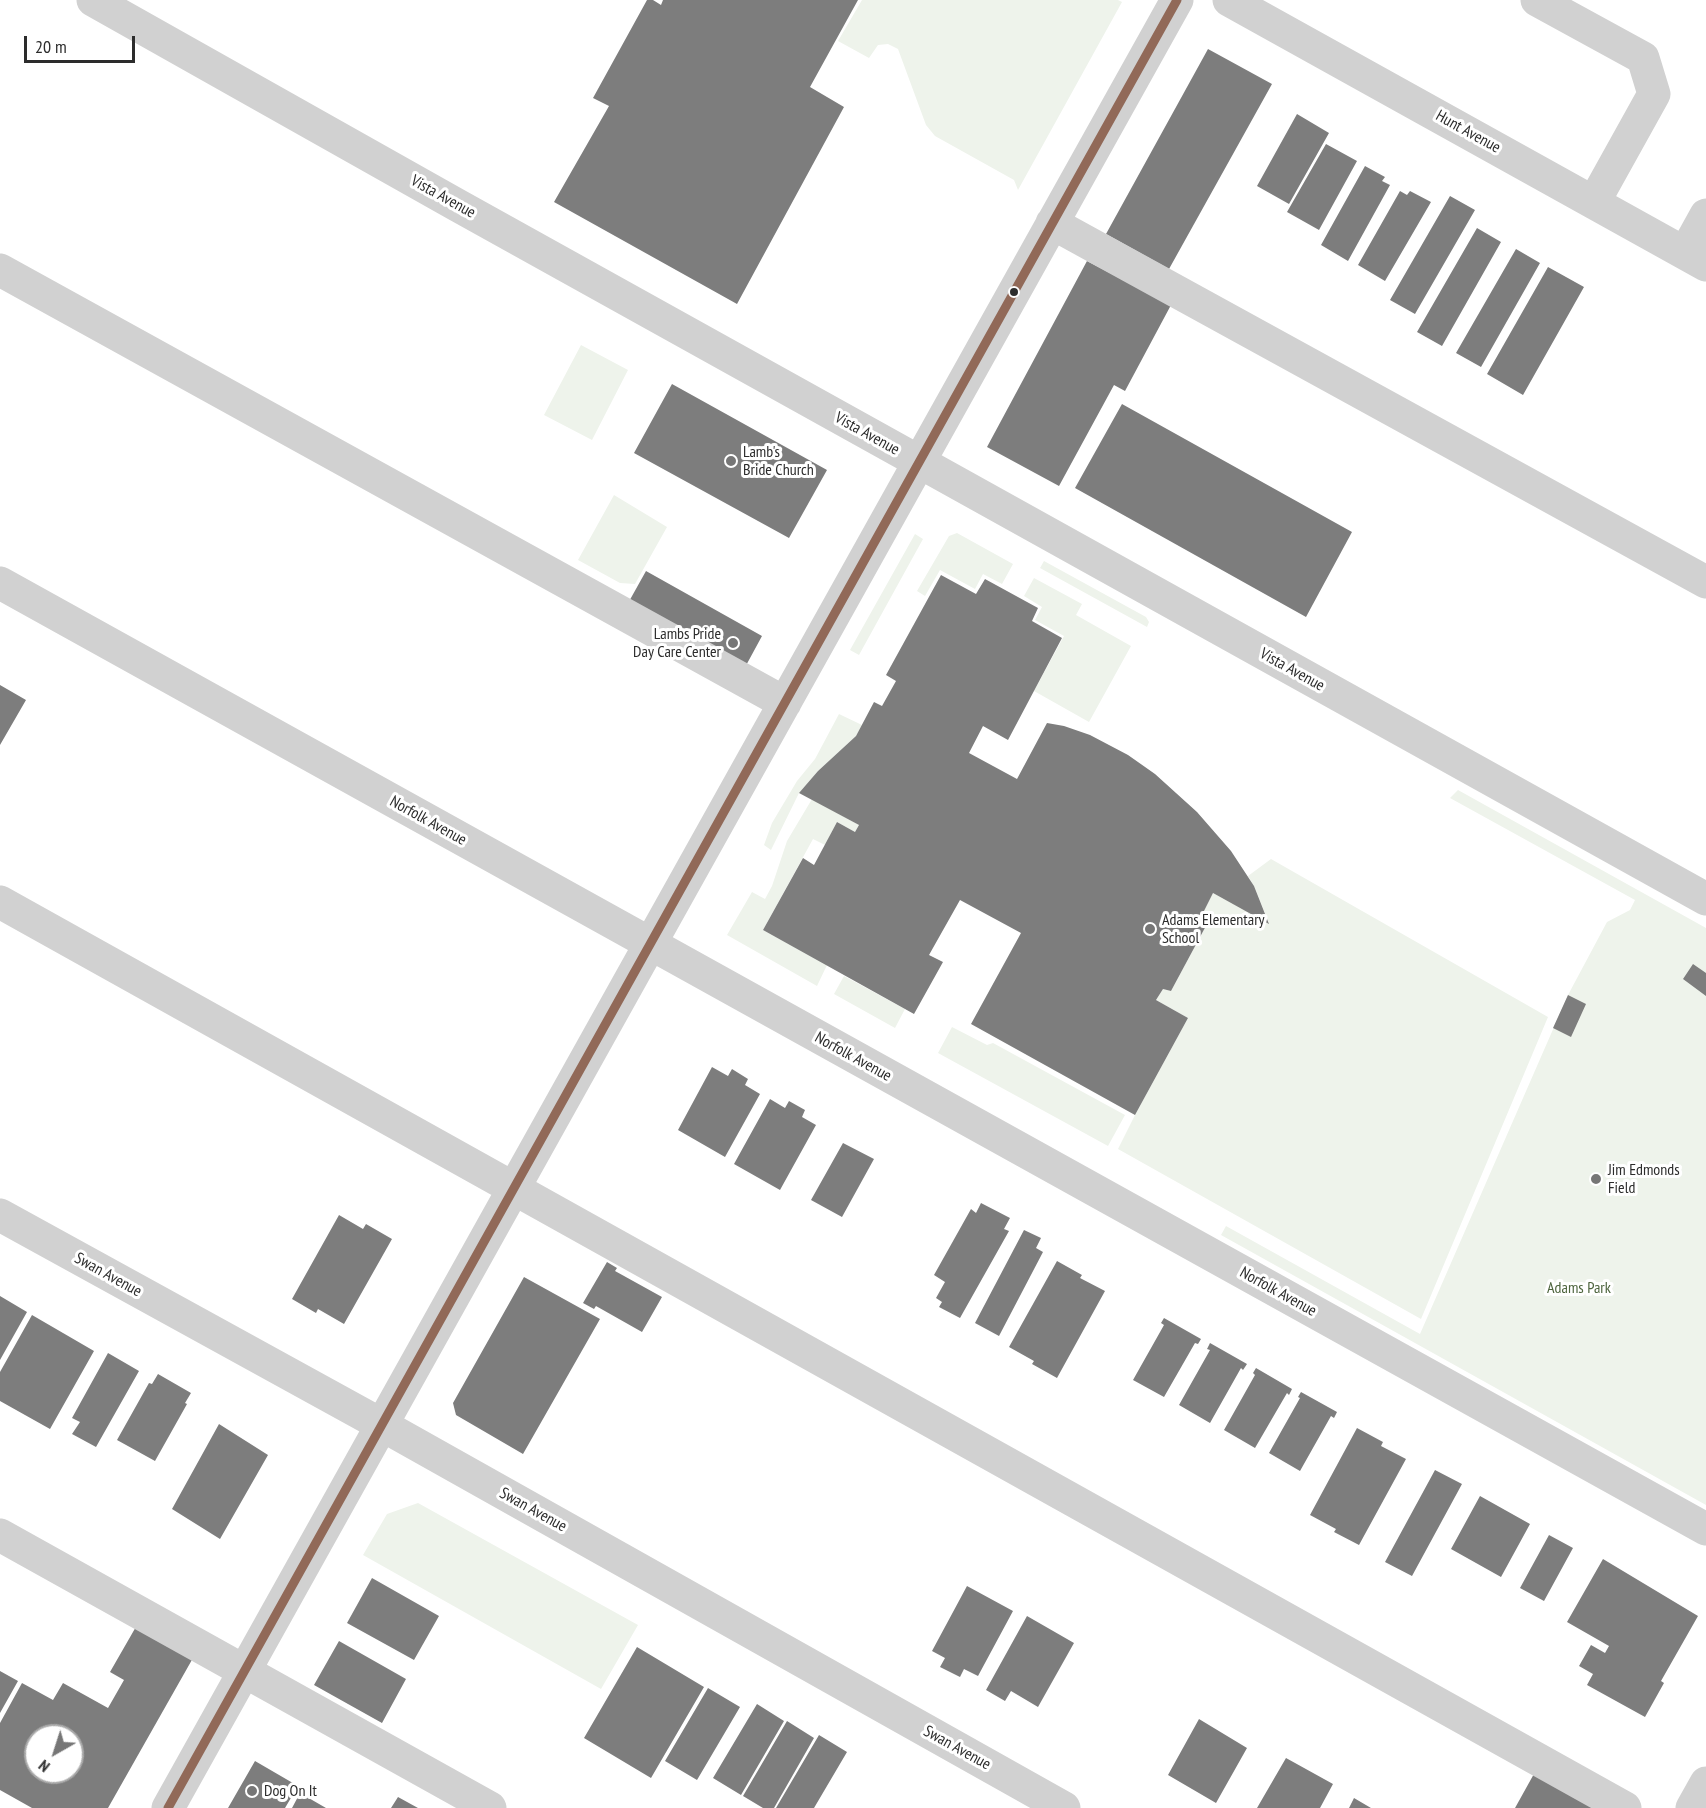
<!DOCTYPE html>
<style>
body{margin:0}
#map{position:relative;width:1706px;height:1808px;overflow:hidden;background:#fff;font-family:"PT Sans Narrow",sans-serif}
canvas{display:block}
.north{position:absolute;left:24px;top:1724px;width:60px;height:60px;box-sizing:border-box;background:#fff;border:2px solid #ababab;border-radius:50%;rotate:219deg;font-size:16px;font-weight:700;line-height:24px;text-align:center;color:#2c2c2c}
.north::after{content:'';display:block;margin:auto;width:21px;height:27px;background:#767676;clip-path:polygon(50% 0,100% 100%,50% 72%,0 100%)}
.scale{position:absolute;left:24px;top:36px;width:111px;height:27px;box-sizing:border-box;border:3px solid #2c2c2c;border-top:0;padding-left:8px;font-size:18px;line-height:21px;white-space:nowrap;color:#2c2c2c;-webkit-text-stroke:4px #fff;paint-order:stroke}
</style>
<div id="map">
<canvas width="1706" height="1808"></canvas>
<div class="north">N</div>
<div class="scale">20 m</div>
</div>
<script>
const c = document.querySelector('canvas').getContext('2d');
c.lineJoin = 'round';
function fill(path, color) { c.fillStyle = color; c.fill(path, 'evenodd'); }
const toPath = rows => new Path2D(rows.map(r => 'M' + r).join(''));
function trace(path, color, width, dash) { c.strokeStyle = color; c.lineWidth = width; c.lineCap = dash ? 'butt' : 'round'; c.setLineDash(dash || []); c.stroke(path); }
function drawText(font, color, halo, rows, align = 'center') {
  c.font = font + ' "PT Sans Narrow",sans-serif'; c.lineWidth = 6; c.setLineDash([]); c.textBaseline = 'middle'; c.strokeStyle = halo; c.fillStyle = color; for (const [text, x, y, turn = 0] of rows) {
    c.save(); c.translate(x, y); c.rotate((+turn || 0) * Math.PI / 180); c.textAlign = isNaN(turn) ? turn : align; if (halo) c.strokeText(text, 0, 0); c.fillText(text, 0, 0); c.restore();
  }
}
fill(toPath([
 [862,0,1118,0,1122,2,1018,190,1014,180,935,136,926,125,898,49,888,44,878,45,869,58,838,41],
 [581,345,628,370,592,440,544,415],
 [614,495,667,527,635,584,620,583,578,560],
 [957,533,1013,564,1002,584,983,574,975,589,940,570,925,596,917,591,949,536],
 [915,534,923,539,859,655,850,650],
 [1044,561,1146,617,1149,622,1147,627,1040,568],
 [1034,578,1082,604,1076,615,1131,646,1089,722,1034,691,1064,636,1035,620,1042,607,1024,596],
 [839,714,862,725,856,736,818,771,799,793,771,850,764,845,772,823,797,781,815,759],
 [1458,790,1706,928,1706,1505,1221,1235,1226,1226,1420,1334,1568,995,1607,922,1630,910,1635,900,1450,798],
 [812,799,859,825,855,832,837,822,825,845,813,839,763,930,827,965,817,986,727,935,752,892,765,899,772,886,787,841],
 [1271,859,1548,1017,1421,1319,1118,1149,1135,1115,1188,1018,1156,1000,1163,989,1171,991,1207,924,1200,919,1213,893,1269,923,1254,886,1248,876],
 [844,976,905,1009,895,1028,834,994],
 [952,1027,987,1045,993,1043,1125,1115,1108,1146,938,1053],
 [418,1503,638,1625,601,1689,363,1555,387,1514]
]), '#eef3eb');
fill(toPath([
 [647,0,653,0,661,5,663,0,858,0,810,87,844,107,737,304,554,202,609,106,593,98],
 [1208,49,1272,84,1169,269,1106,234],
 [1297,114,1329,133,1289,204,1257,186],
 [1326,144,1357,161,1319,230,1287,212],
 [1365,166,1385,177,1382,181,1390,185,1348,261,1321,245],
 [1400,191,1407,195,1410,191,1431,202,1385,281,1358,265],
 [1450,196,1475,210,1415,314,1390,300],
 [1477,228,1501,242,1442,346,1417,332],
 [1516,249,1540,263,1481,367,1456,353],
 [1087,261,1171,305,1125,391,1114,385,1059,486,987,447],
 [1548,267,1584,287,1523,395,1487,374],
 [672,384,827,470,789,538,634,453],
 [1122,404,1352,532,1306,617,1075,488],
 [646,571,762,636,743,671,627,605],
 [941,575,976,594,985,579,1038,608,1032,621,1062,638,1008,740,983,726,969,753,1017,779,1047,723,1064,726,1090,735,1128,755,1155,774,1197,812,1231,851,1254,886,1269,924,1213,893,1200,919,1207,924,1171,991,1163,989,1156,1000,1188,1018,1135,1115,971,1024,1021,933,960,900,929,955,943,962,914,1014,763,930,803,858,814,865,837,822,855,832,859,825,799,793,818,771,856,736,874,702,882,706,896,681,886,675],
 [0,685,26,700,0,745],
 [1693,964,1706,973,1706,996,1683,979],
 [1568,995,1586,1004,1571,1037,1553,1028],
 [712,1067,728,1076,732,1069,748,1079,745,1085,760,1094,725,1157,678,1130],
 [770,1099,785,1108,789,1101,805,1110,802,1117,816,1125,780,1190,734,1164],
 [843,1143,874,1159,842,1217,811,1200],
 [981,1203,1010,1218,1004,1229,1009,1231,960,1318,939,1307,942,1302,936,1298,945,1282,934,1275,971,1209,976,1213],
 [339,1215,363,1229,366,1224,392,1239,344,1324,318,1309,316,1313,292,1299],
 [1024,1230,1041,1238,1036,1248,1043,1252,999,1336,975,1323],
 [1057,1261,1082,1275,1080,1278,1105,1291,1057,1378,1032,1364,1034,1361,1009,1347],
 [607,1262,617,1268,615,1271,662,1297,642,1332,596,1306,594,1309,583,1303],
 [524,1277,600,1319,523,1454,456,1415,453,1403],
 [0,1296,27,1312,0,1360],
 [32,1315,94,1351,50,1429,0,1401,0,1372],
 [1164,1318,1201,1339,1198,1344,1195,1343,1164,1397,1133,1380,1164,1325,1161,1323],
 [1210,1343,1247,1364,1243,1370,1241,1368,1210,1423,1179,1405,1210,1350,1207,1349],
 [108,1353,139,1371,96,1447,72,1434,80,1422,72,1418],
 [1256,1368,1292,1389,1289,1395,1287,1393,1255,1448,1224,1430,1255,1375,1253,1373],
 [158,1374,191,1393,185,1403,187,1404,155,1461,117,1440,149,1383,152,1384],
 [1301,1392,1337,1412,1334,1418,1331,1416,1300,1471,1269,1453,1300,1398,1298,1397],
 [219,1424,268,1455,220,1539,172,1509],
 [1357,1428,1383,1442,1381,1446,1406,1459,1359,1545,1334,1532,1336,1529,1310,1515],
 [1435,1470,1462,1484,1412,1576,1385,1562],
 [1480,1496,1530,1524,1501,1577,1451,1549],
 [1549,1535,1573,1548,1544,1601,1520,1588],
 [1603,1559,1698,1616,1661,1681,1664,1683,1645,1717,1587,1685,1593,1674,1579,1666,1591,1645,1605,1653,1609,1646,1567,1622],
 [372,1578,439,1616,414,1660,347,1623],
 [967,1586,1013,1611,978,1676,964,1669,960,1677,940,1667,945,1658,932,1651],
 [1027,1616,1074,1643,1038,1707,1011,1691,1005,1701,986,1690],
 [137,1625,193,1658,108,1808,32,1808,0,1790,0,1723,22,1683,53,1700,63,1683,108,1708,124,1680,110,1672],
 [36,1736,72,1736,72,1772,36,1772],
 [339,1641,406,1679,382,1723,314,1685],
 [637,1647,704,1687,651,1778,584,1738],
 [0,1671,18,1681,0,1713],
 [708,1688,740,1707,697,1780,665,1761],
 [757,1704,784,1721,741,1795,713,1778],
 [1199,1719,1247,1748,1216,1803,1168,1775],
 [787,1721,814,1738,774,1808,763,1808,743,1796],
 [819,1735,847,1752,814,1808,776,1808],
 [1286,1758,1333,1784,1320,1808,1257,1808],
 [255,1761,298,1786,285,1808,228,1808],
 [1535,1772,1599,1808,1515,1808],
 [300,1793,326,1808,292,1808],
 [398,1797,418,1808,391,1808],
 [1354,1798,1371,1808,1349,1808]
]), '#7d7d7d');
trace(toPath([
 [93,0,457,205,1706,899],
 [1229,0,1706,265],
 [1537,0,1643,58,1654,94,1594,202],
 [1052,223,1706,582],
 [1685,253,1706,215],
 [0,270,785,703],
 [0,583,1706,1529],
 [0,902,1625,1808],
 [0,1215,382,1425,1064,1808],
 [0,1535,490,1808],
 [168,1808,1177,0],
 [1692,1808,1706,1783]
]), '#d1d1d1', 33);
trace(toPath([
 [168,1808,1177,0]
]), '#916958', 9);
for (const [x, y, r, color] of [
 [1014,292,5,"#2c2c2c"],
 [731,461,6,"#767676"],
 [733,643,6,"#767676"],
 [1150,929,6,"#767676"],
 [1596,1179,6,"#767676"],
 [252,1791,6,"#767676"]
]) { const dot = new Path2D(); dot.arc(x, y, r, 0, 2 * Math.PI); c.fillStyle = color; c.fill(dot); trace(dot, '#fff', 2); }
drawText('16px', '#2c2c2c', '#fff', [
 ["Hunt Avenue",1468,132,29],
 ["Vista Avenue",443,197,29],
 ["Vista Avenue",867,434,29],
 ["Vista Avenue",1292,670,29],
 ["Norfolk Avenue",428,821,29],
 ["Norfolk Avenue",853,1057,29],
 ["Swan Avenue",108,1275,29],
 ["Norfolk Avenue",1278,1292,29],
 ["Swan Avenue",533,1510,29],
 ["Swan Avenue",957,1748,29]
]);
drawText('16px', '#2c2c2c', '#fff', [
 ["Lamb's",743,452],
 ["Bride Church",743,470],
 ["Lambs Pride",721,634,"right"],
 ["Day Care Center",721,652,"right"],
 ["Adams Elementary",1162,920],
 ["School",1162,938],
 ["Jim Edmonds",1608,1170],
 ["Field",1608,1188],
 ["Dog On It",264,1791]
], 'left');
drawText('16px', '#4d643d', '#fff', [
 ["Adams Park",1579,1288]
]);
</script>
